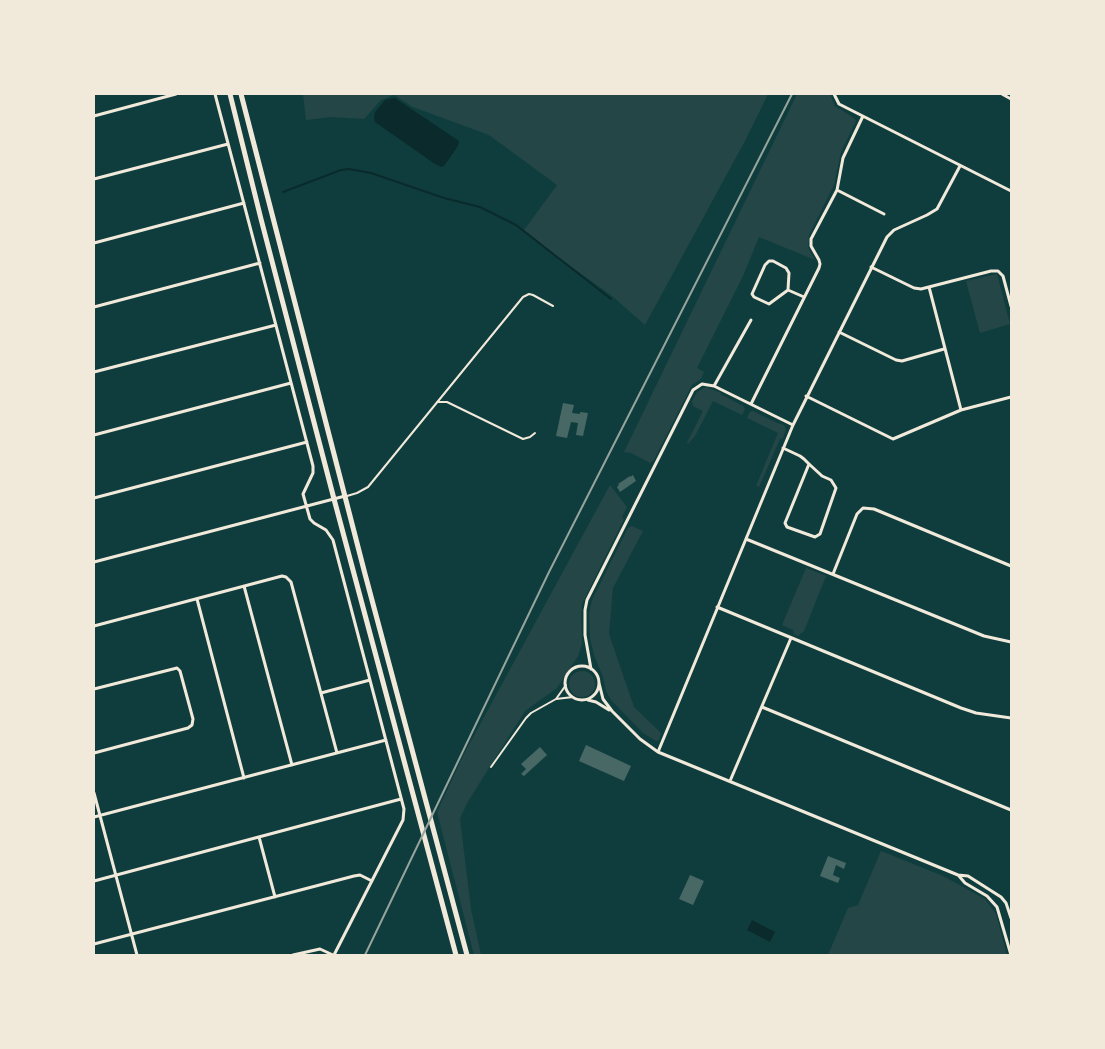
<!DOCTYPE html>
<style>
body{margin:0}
#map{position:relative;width:1105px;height:1049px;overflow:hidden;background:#0f3d3e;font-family:"Exo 2",sans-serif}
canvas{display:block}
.frame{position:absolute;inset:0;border:95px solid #f1e9da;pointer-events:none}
</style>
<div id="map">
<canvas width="1105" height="1049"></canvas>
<div class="frame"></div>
</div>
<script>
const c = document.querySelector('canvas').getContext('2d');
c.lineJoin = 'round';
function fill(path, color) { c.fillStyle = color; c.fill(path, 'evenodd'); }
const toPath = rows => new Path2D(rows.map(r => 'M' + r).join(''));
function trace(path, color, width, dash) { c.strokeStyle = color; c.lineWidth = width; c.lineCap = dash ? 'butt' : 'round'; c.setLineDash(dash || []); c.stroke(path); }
fill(toPath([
 [303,94,768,94,746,139,645,325,612,296,558,257,524,230,557,185,489,135,413,107,394,95,381,100,364,119,331,117,306,120],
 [797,94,830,94,835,106,854,118,856,121,841,152,834,185,809,235,808,247,815,260,759,237,743,276,697,368,704,372,701,379,692,385,654,460,650,463,631,453,624,452],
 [997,274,1010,324,980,333,966,281],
 [706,387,721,393,720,394,743,406,745,409,742,415,713,401,695,436,688,444,687,443,703,411,693,406,692,401,697,392],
 [753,411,777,423,784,425,786,429,783,438,780,439,759,487,756,486,778,433,747,418,750,412],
 [610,485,627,507,622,517,624,519,582,604,581,616,582,644,578,656,557,688,525,711,467,803,460,819,471,909,481,955,474,955,437,812,464,754],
 [632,526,643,531,613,588,609,634,634,707,661,733,659,740,656,741,643,733,611,700,606,691,603,677,594,655,590,638,589,614,592,600,628,528],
 [806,568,826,576,804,631,798,636,794,634,793,630,782,625],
 '569 684a13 13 0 1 1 26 0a13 13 0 1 1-26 0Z',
 [881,851,943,876,985,899,996,914,1007,955,828,955,848,908,858,905]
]), '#244646');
fill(toPath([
 [395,98,459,141,458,146,444,166,441,167,435,164,375,122,374,118,375,112,385,100],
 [752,920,775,932,770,942,747,930]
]), '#0a2a2b');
trace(toPath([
 [283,192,341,170,349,169,371,173,444,198,480,207,516,225,611,299]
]), '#0a2a2b', 2);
fill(toPath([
 [563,403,574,405,572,413,580,414,580,412,588,413,583,436,576,435,578,423,571,422,567,438,556,436],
 [633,475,636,481,620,492,617,487,619,485,618,484,630,476,630,477],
 [586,745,631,766,624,781,579,761],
 [540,747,547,755,524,776,521,774,526,769,521,764],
 [828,856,846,863,844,869,836,865,833,875,840,878,838,883,820,876],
 [690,875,704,881,693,905,679,899]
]), '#486865');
trace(toPath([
 [437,402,447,402,523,439,530,437,535,433],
 [347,496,357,493,368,487,523,297,529,294,533,295,553,306],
 [556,699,566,685],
 [491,767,526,718,531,713,556,699,573,697]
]), '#f1e9da', 2);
trace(toPath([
 [215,94,313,466,313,473,303,494,310,519,314,523,326,530,333,540,404,809,403,820,334,955],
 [834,94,839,104,1011,191],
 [1002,94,1011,99],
 [94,116,176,94],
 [94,179,228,144],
 [837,190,884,214],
 [94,243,244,203],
 [769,261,773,261,786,268,789,273,788,290,769,304,754,297,752,294,765,265,769,261],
 [871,267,914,288,921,289,991,271,998,271,1003,276,1011,306],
 [929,287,961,410],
 [788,290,804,297],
 [94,307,260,263],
 [839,332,896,360,902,361,944,349],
 [94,372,276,325],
 [714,386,751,320],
 [806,396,893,439,961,410,1011,397],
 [751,404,819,268,820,264,819,260,811,246,811,239,837,190,843,158,863,116],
 [94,435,291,383],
 [783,448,800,456,804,459,809,464,821,475,822,476,831,480,836,488,820,534,815,537,787,527,785,523,809,464],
 [94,498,307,442],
 [746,539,984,636,1011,642],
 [94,562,345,496],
 [833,574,857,514,863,508,874,509,1011,566],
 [244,586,292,765],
 [197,599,244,778],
 [717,607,961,708,976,713,1011,718],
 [94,626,282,576,286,577,291,582,337,753],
 '565 683a17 17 0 1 1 34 0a17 17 0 1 1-34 0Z',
 [591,669,585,635,585,610,587,600,693,390,702,384,714,386,793,425],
 [599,683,603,699,612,711,640,739,658,752,958,875,968,876,1001,897,1006,903,1011,918],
 [94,689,177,668,180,671,193,719,192,725,188,728,94,753],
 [321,693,370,680],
 [588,700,596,702,609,710],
 [762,707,1011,810],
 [658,752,793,425,887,237,894,230,927,215,937,209,960,166],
 [730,781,791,638],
 [94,793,137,955],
 [94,817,386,740],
 [259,837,275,897],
 [959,876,965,883,987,896,997,907,1011,955],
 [94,881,401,799],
 [94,944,354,876,360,875,372,881],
 [293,955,320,949,333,955]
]), '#f1e9da', 3);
trace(toPath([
 [230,94,261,219,334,499,456,955],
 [241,94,365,574,467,955]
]), '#f1e9da', 5);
trace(toPath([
 [365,955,549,572,792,94]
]), '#97a49c', 2);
</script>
